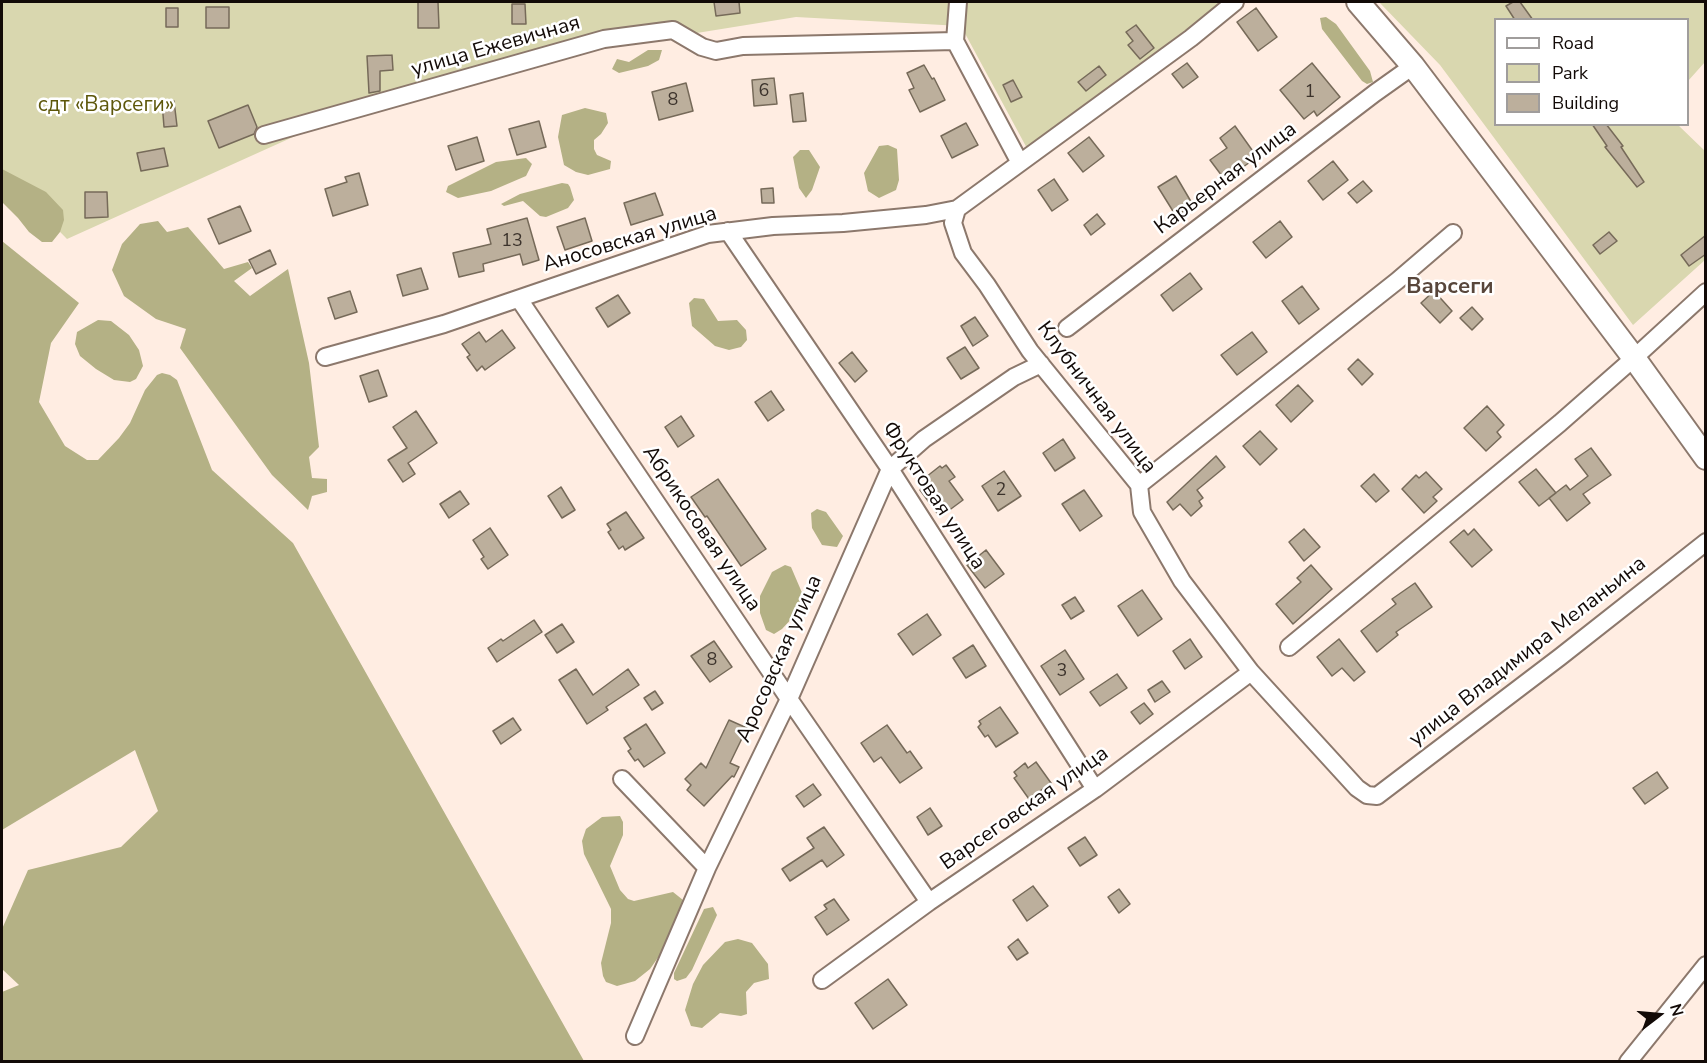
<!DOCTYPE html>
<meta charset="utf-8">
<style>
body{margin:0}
#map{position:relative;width:1707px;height:1063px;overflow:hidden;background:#ffede2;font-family:"Nunito Sans",sans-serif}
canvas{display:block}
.frame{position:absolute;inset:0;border:3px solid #120a07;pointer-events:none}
.legend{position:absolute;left:1494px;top:18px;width:195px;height:108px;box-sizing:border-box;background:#fff;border:2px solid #a09d9c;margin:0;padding:8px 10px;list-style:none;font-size:18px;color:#120a07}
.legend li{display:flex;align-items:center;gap:12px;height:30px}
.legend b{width:30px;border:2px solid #a09d9c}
.north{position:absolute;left:1629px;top:985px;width:60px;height:60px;-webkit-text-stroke:4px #fff;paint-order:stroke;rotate:74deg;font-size:16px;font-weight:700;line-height:24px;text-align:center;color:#120a07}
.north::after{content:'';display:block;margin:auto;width:21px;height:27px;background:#120a07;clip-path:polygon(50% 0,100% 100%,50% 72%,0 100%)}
</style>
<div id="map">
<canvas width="1707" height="1063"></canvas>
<div class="frame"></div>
<ul class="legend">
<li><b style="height:8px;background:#fff"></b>Road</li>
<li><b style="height:16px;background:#d9d7af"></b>Park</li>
<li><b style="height:16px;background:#bcaf9c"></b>Building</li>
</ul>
<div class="north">N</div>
</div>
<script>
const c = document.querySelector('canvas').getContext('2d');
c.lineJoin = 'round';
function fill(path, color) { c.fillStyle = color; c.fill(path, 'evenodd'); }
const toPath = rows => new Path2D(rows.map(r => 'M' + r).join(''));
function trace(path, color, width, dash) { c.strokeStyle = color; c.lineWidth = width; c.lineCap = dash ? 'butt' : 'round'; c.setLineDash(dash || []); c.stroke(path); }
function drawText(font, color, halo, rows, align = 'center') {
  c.font = font + ' "Nunito Sans",sans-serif'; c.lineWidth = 5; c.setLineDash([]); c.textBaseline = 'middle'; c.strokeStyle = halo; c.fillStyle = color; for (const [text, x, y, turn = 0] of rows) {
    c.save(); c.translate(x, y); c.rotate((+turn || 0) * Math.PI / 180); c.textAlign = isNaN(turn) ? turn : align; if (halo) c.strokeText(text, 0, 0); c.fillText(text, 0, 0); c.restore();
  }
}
fill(toPath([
 [2,2,1223,2,1029,152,961,26,796,17,610,47,313,128,67,239,2,173],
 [1379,2,1705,2,1705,62,1688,81,1688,20,1496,20,1496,124,1678,125,1705,151,1705,260,1633,325,1440,65]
]), '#d9d7af');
fill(toPath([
 [1326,17,1336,24,1370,71,1373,82,1367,84,1362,81,1322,29,1320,18],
 [648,50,662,50,659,60,648,66,619,73,612,69,617,59,629,62],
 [585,108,606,113,608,123,601,134,594,140,594,149,597,155,611,161,610,169,588,175,576,172,564,165,558,137,562,115],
 [888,145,897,149,899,180,896,190,879,198,868,191,864,173,879,146],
 [800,150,809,150,820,167,812,190,806,198,799,188,793,157],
 [526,158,532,164,526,176,491,191,458,198,446,192,448,186,496,162],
 [2,169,46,192,63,210,64,220,60,232,52,242,42,242,29,232,18,218,2,202],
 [562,183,568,184,570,187,574,200,568,208,546,217,540,216,523,201,504,206,501,204,520,194],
 [158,221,167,232,188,227,224,269,248,262,252,268,234,281,250,296,288,269,309,363,319,447,309,457,312,478,327,479,327,492,312,496,308,510,272,475,180,348,186,329,156,319,124,296,112,270,122,244,140,224],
 [2,241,79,303,51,343,39,402,65,446,87,460,98,460,119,438,130,423,145,390,157,375,162,373,170,375,177,380,212,470,293,543,584,1061,2,1061,2,992,19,985,2,969,2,929,28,870,121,847,158,811,135,750,2,830],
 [694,298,704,299,718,321,737,320,746,330,747,340,741,347,729,350,715,346,692,326,689,303],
 [98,320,111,321,129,335,139,350,143,366,136,379,130,382,114,380,96,369,80,356,75,344,77,332],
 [817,509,826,512,843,536,837,547,822,545,812,528,811,513],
 [785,565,791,567,803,595,795,615,782,629,774,634,766,630,760,613,760,596,772,572],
 [620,816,623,822,623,835,610,866,620,890,628,899,634,901,673,892,683,900,683,906,669,942,650,969,635,981,617,986,606,982,603,976,601,963,611,923,611,909,584,854,582,841,586,829,602,817],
 [713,907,717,915,692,970,686,978,677,981,674,979,674,973,704,909],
 [738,939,752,943,768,964,769,979,754,983,746,992,747,1014,741,1016,720,1013,702,1028,691,1026,685,1010,693,984,703,965,725,942]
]), '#b4b185');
const building = toPath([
 [418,2,438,2,439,28,418,28,418,2],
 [714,2,739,2,740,13,716,16,714,2],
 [1513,2,1520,2,1533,20,1515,20,1506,6,1513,2],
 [512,4,525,4,526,24,512,24,512,4],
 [206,7,229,7,229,28,206,28,206,7],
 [166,8,178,8,178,27,166,27,166,8],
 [1256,8,1277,37,1258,51,1237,22,1256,8],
 [1136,25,1154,48,1140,59,1128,45,1133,41,1126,32,1136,25],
 [392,55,393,70,380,71,380,91,369,93,367,56,392,55],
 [1187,63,1198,77,1183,88,1172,74,1187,63],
 [1312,63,1340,97,1317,116,1314,111,1304,119,1280,90,1312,63],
 [924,65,932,79,934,78,945,100,920,112,909,90,914,88,907,73,924,65],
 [1099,66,1106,75,1086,91,1078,82,1099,66],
 [774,78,777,104,754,106,752,80,774,78],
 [1013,80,1022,97,1011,102,1003,85,1013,80],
 [686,83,693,111,659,120,652,92,686,83],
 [803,93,806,121,793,122,790,95,803,93],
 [174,101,177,126,164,127,162,102,174,101],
 [248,105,257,127,254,134,219,148,208,121,248,105],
 [539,121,546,147,517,155,509,129,539,121],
 [966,123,978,145,952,158,941,136,966,123],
 [1592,124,1606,124,1623,146,1621,147,1644,182,1637,187,1605,147,1607,146,1592,124],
 [1235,126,1257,157,1225,180,1210,160,1227,148,1220,138,1235,126],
 [477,137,484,161,456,170,448,146,477,137],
 [1089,137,1104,156,1083,172,1068,153,1089,137],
 [164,148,168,166,141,171,137,153,164,148],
 [1333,161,1348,180,1323,200,1308,181,1333,161],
 [359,173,368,205,333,216,325,189,347,182,345,177,359,173],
 [1176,176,1193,205,1176,216,1158,187,1176,176],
 [1054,179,1068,200,1052,211,1038,190,1054,179],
 [1363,181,1372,191,1357,203,1348,193,1363,181],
 [773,188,774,203,762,203,761,189,773,188],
 [85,192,107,192,108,217,85,218,85,192],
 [655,193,663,215,631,225,624,203,655,193],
 [240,206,251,231,219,244,208,219,240,206],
 [1097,214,1105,224,1091,235,1084,225,1097,214],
 [527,218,539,260,523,265,520,254,483,264,484,271,459,277,453,253,491,244,487,229,527,218],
 [585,218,592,241,565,250,557,227,585,218],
 [1280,221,1292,237,1266,258,1253,242,1280,221],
 [1609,232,1617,241,1600,254,1593,245,1609,232],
 [1706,235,1706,254,1689,266,1681,255,1706,235],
 [270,250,276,264,256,274,249,260,270,250],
 [421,268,428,289,403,296,397,275,421,268],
 [1190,273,1202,289,1173,311,1161,295,1190,273],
 [1302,286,1319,309,1299,324,1282,301,1302,286],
 [350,291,357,312,335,319,328,298,350,291],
 [1434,291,1452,311,1440,323,1421,303,1434,291],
 [618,295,630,313,608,327,596,308,618,295],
 [1472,307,1483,319,1472,330,1460,318,1472,307],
 [975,317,988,336,973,346,961,326,975,317],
 [502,330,515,348,485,370,482,366,477,371,467,357,470,355,462,344,479,332,486,342,502,330],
 [1252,332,1267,352,1237,375,1221,355,1252,332],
 [965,347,979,368,961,379,947,358,965,347],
 [852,352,867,371,855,382,839,363,852,352],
 [1358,359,1373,374,1362,385,1348,369,1358,359],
 [378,370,387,396,369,402,360,376,378,370],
 [1298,385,1313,401,1291,422,1276,405,1298,385],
 [771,391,784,410,768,421,755,402,771,391],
 [1487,406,1504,425,1497,432,1501,437,1486,451,1464,428,1487,406],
 [416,411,437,443,408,463,415,474,403,482,388,460,407,448,393,427,416,411],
 [681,416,694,436,678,447,665,427,681,416],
 [1260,431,1277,449,1260,465,1243,446,1260,431],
 [1063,439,1075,458,1055,471,1043,453,1063,439],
 [1591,448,1611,475,1583,494,1590,503,1567,521,1549,498,1566,485,1570,490,1588,476,1575,459,1591,448],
 [1216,456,1225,467,1197,490,1203,498,1199,501,1202,506,1191,516,1180,504,1173,510,1167,502,1216,456],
 [946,465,955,477,949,481,963,500,940,517,920,490,930,482,926,477,940,466,942,468,946,465],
 [1536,469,1556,493,1539,506,1519,482,1536,469],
 [1004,471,1021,496,998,511,982,486,1004,471],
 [1426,472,1442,489,1433,497,1437,501,1424,513,1402,489,1416,475,1419,478,1426,472],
 [1374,474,1389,491,1376,502,1361,486,1374,474],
 [718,479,766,549,741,566,707,516,705,517,691,497,718,479],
 [561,487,575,510,562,518,548,496,561,487],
 [1084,490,1102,516,1080,531,1062,504,1084,490],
 [460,491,469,504,449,518,440,504,460,491],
 [626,512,644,538,625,550,623,546,619,549,608,532,611,530,607,524,626,512],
 [490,528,508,555,488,569,481,559,484,557,473,540,490,528],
 [1304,529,1320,547,1304,561,1289,542,1304,529],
 [1474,529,1492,550,1472,567,1450,542,1464,530,1468,535,1474,529],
 [986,550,1004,574,985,588,967,565,986,550],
 [1311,565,1332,589,1293,624,1276,604,1301,582,1297,578,1311,565],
 [1415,583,1432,607,1396,632,1398,635,1377,652,1361,631,1396,604,1392,599,1415,583],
 [1142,590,1162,619,1138,636,1118,606,1142,590],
 [1075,597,1084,611,1071,619,1062,605,1075,597],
 [927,614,941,635,913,655,898,634,927,614],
 [534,620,542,632,497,662,488,648,501,639,503,641,534,620],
 [562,624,574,642,557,653,545,635,562,624],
 [1190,639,1202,657,1185,669,1173,651,1190,639],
 [1339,639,1365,672,1354,681,1342,668,1332,676,1317,657,1339,639],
 [714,641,732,667,710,682,691,656,714,641],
 [973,645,986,666,966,678,953,658,973,645],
 [1065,650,1084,679,1060,695,1041,666,1065,650],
 [576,669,593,695,628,669,639,685,606,707,608,710,587,724,559,680,576,669],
 [1117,674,1127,688,1100,706,1090,692,1117,674],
 [1162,681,1170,692,1155,702,1148,690,1162,681],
 [655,691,663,703,652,710,644,698,655,691],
 [1144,703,1153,714,1140,724,1131,712,1144,703],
 [1000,707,1018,733,996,747,988,735,985,737,978,727,981,724,979,721,1000,707],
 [513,718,521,730,501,744,493,731,513,718],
 [729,720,747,728,730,763,739,767,734,777,732,776,704,806,687,790,691,785,685,779,701,763,706,768,729,720],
 [646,724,665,753,644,767,638,759,635,761,628,751,631,749,624,738,646,724],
 [887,725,907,753,910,751,922,768,900,783,881,757,874,762,861,743,887,725],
 [1036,762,1051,783,1029,799,1014,778,1017,776,1014,772,1025,763,1028,768,1036,762],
 [1657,772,1668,788,1645,804,1633,788,1657,772],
 [813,784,821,795,804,807,796,796,813,784],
 [930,808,942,826,928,835,917,817,930,808],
 [824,827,844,855,827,867,822,860,790,881,782,869,814,848,807,838,824,827],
 [1085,837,1097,855,1080,866,1068,848,1085,837],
 [1033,886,1048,906,1027,921,1013,900,1033,886],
 [1119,889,1130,904,1119,913,1108,897,1119,889],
 [834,899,849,920,827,935,815,917,827,909,824,905,834,899],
 [1018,939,1028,953,1017,960,1008,947,1018,939],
 [888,979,907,1005,873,1029,855,1003,888,979]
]);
fill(building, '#bcaf9c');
trace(building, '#766a59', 1.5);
const street = toPath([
 [958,2,955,41,1020,163],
 [264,135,604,39,673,30,702,47,716,51,743,46,955,41],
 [957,209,953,223,963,253,987,285,1030,351,1139,485,1142,512,1182,581,1251,672,1357,788,1367,795,1377,796,1560,657,1706,542],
 [728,231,890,469,1095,789],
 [519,299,789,699,929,902],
 [1067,328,1375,93,1413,66],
 [325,357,444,324,708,234,773,226,843,223,926,215,957,209,1191,38,1235,2],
 [1139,485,1397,281,1453,233],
 [1289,647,1560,423,1634,358,1706,292],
 [622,779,707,868],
 [822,980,929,902,1095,789,1251,672],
 [635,1036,707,868,789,699,890,469,924,439,1014,377,1041,364],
 [1628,1062,1706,965]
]);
const secondary = toPath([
 [1358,2,1413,66,1634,358,1706,458]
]);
trace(street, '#8c786c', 20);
trace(secondary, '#8c786c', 26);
trace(street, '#fff', 16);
trace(secondary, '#fff', 22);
drawText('18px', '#3c332c', null, [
 ["6",764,92],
 ["1",1310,93],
 ["8",673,101],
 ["13",512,242],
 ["2",1001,491],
 ["8",712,661],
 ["3",1062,672]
]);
drawText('21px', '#120a07', '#fff', [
 ["улица Ежевичная",496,47,-16],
 ["Карьерная улица",1226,179,-37],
 ["Аносовская улица",630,240,-17],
 ["Клубничная улица",1096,398,53],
 ["Фруктовая улица",933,496,57],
 ["Абрикосовая улица",701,529,56],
 ["улица Владимира Меланьина",1528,652,-38],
 ["Аросовская улица",780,659,-66],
 ["Варсеговская улица",1025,809,-35]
]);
drawText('21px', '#5d570a', '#fff', [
 ["сдт «Варсеги»",106,106]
]);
drawText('bold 22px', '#58463b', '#fff', [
 ["Варсеги",1450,288]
]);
</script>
